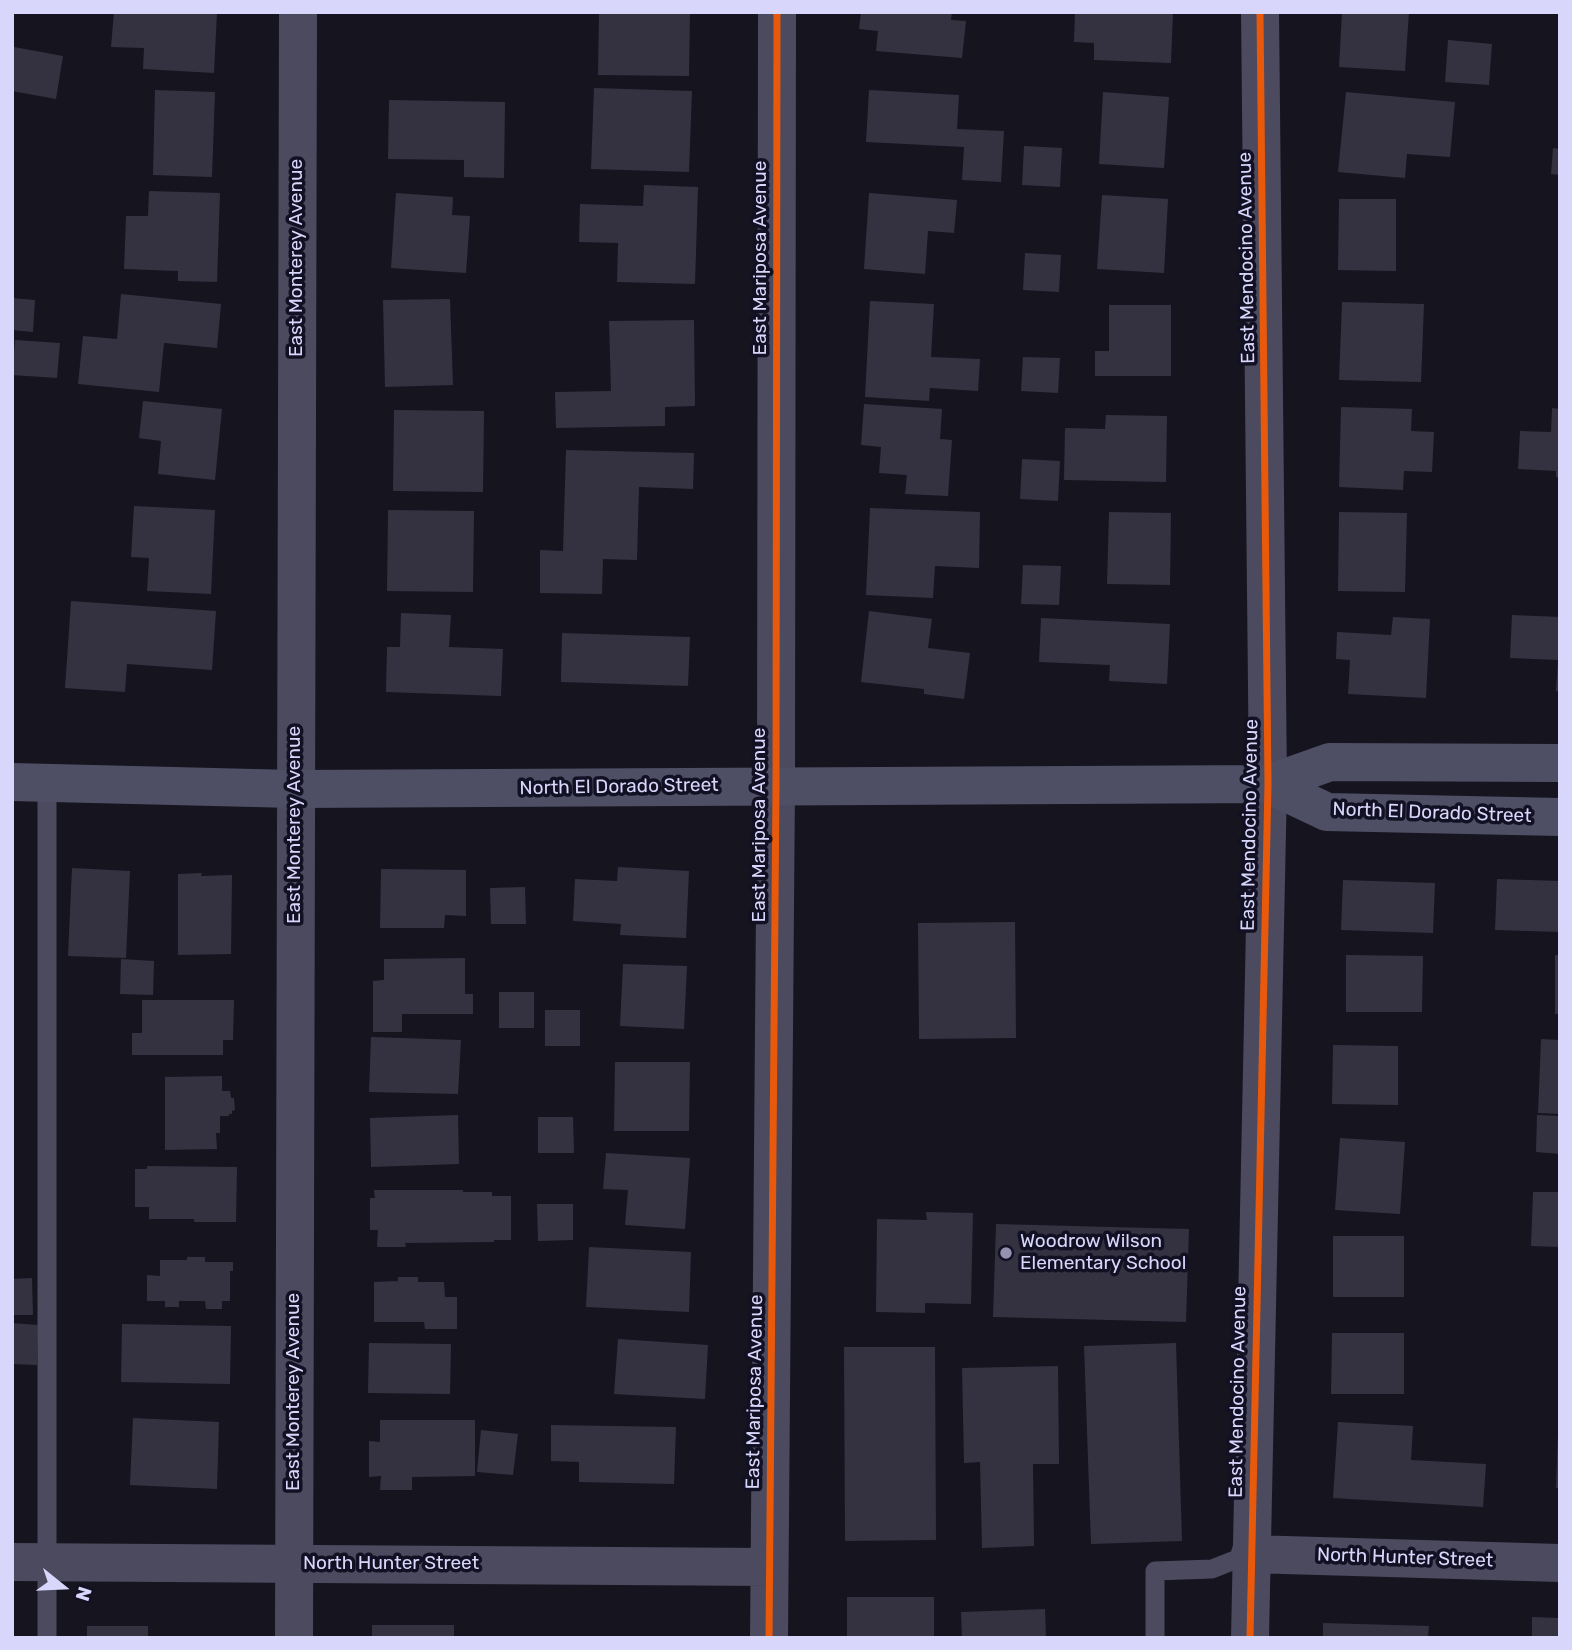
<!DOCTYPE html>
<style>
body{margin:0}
#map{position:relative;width:1572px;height:1650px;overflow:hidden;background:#16141f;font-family:Rubik,sans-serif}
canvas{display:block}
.frame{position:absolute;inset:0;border:14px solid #d8d6fb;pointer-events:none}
.north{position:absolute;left:28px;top:1552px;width:70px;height:70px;-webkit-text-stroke:5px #121023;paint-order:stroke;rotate:108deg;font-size:19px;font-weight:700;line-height:28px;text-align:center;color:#d8d6fb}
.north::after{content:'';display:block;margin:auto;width:24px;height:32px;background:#d8d6fb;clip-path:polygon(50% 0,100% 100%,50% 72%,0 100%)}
</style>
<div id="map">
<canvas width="1572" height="1650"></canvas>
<div class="frame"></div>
<div class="north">N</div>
</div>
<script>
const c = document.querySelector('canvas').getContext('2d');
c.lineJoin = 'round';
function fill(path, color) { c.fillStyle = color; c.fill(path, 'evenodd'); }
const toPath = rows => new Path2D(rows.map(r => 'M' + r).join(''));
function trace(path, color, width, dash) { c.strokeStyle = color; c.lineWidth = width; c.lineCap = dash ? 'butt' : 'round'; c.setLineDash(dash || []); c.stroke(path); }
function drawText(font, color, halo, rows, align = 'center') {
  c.font = font + ' Rubik,sans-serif'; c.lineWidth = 7; c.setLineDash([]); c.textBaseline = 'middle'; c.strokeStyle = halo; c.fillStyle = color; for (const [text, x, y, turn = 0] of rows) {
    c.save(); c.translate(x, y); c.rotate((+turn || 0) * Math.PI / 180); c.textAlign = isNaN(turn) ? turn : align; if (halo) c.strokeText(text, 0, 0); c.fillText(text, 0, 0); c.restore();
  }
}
fill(toPath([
 [114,12,217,12,214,73,143,69,144,48,111,47],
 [599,12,690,12,689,76,598,75],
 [861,12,952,12,951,20,966,21,962,58,876,51,878,31,859,29],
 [1075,12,1173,12,1171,63,1094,60,1094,43,1074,42],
 [1342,12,1409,12,1405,71,1339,67],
 [1448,40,1492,44,1489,85,1445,82],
 [14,47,63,56,56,99,12,91],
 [594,88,692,91,689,172,591,169],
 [155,90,215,92,212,177,153,175],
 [869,90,959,95,957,129,1004,131,1001,182,962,180,964,147,866,142],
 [1103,92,1169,97,1164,168,1099,164],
 [1346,92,1455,102,1450,157,1407,154,1405,178,1338,172],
 [389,100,505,102,504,178,464,177,464,160,388,159],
 [1024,146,1062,148,1060,187,1022,185],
 [1553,148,1560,149,1560,175,1551,174],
 [644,185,698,187,695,284,617,282,618,243,579,242,580,204,643,206],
 [149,191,220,193,217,282,178,281,178,271,124,269,126,216,148,216],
 [396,193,453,197,452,215,470,216,466,273,391,268],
 [869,193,957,200,954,233,928,231,925,274,864,269],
 [1102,195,1168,199,1164,273,1097,269],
 [1339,199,1396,199,1396,271,1338,270],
 [1025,253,1061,255,1059,292,1023,290],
 [121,294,221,304,217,348,164,343,159,392,78,384,83,336,117,339],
 [12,298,35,300,33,332,12,330],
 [450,299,453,385,385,387,383,300],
 [870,301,934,304,931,357,980,359,978,391,930,388,929,401,865,397],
 [1342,302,1424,304,1421,382,1339,380],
 [1109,305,1171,305,1171,376,1095,376,1095,351,1109,351],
 [694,320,695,406,665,407,665,426,556,428,555,392,611,391,609,321],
 [15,340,60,343,57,378,12,375],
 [1023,357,1060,358,1058,393,1021,391],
 [143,401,222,409,215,480,158,474,161,441,139,438],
 [864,404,942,409,940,439,952,440,948,496,905,494,907,475,879,473,881,447,861,445],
 [1341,407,1412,409,1411,431,1434,432,1432,472,1404,471,1403,490,1339,487],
 [1552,408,1560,409,1560,478,1556,477,1556,471,1518,469,1520,431,1551,432],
 [394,410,484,411,483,492,393,491],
 [1106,415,1167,416,1166,482,1064,480,1065,428,1105,429],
 [566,450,694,453,693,489,639,487,637,560,603,559,602,594,540,593,540,550,563,551],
 [1022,459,1060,461,1058,501,1020,499],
 [134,506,215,510,211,594,147,591,149,558,131,557],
 [870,508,980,512,979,568,935,566,933,598,866,595],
 [388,510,474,511,473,592,387,591],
 [1109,512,1171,513,1170,585,1107,584],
 [1339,512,1407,513,1405,592,1338,591],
 [1023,565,1061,566,1059,605,1021,604],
 [71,601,216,611,212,670,127,664,125,692,65,688],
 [869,611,932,619,928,648,970,653,964,699,924,694,924,689,861,682],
 [401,613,451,615,449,647,503,649,501,696,386,692,387,647,400,647],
 [1512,615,1560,617,1560,691,1556,691,1558,660,1510,658],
 [1393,617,1430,619,1426,698,1348,694,1350,660,1336,659,1337,632,1391,635],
 [1041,618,1170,624,1167,684,1109,681,1110,665,1039,662],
 [562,633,690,637,688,686,561,682],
 [618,867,689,871,686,938,620,935,621,924,573,921,575,879,617,881],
 [72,868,130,871,126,958,68,956],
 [381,869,466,870,466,916,445,915,444,928,380,928],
 [202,873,201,876,232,875,231,954,178,955,178,874],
 [1497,879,1560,881,1560,932,1495,930],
 [1343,880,1435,883,1433,933,1341,930],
 [525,887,526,924,491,924,490,888],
 [1015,922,1016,1038,919,1039,918,923],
 [1346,955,1423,956,1422,1012,1346,1012],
 [1555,955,1560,955,1560,1014,1555,1014],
 [465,958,465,994,473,994,473,1014,402,1014,402,1032,373,1032,373,981,384,980,384,959],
 [121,959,154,961,153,995,120,994],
 [623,964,687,966,684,1029,620,1026],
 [499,992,534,992,534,1028,499,1028],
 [142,1000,234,1000,233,1040,223,1040,223,1055,132,1055,132,1033,142,1033],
 [545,1010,580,1010,580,1046,545,1046],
 [371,1037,461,1040,458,1094,369,1092],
 [1541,1039,1560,1040,1560,1114,1538,1113],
 [1333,1045,1398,1046,1398,1105,1332,1104],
 [615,1062,690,1062,689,1131,614,1131],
 [222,1076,222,1091,230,1091,231,1098,234,1098,235,1110,232,1111,232,1114,229,1114,229,1116,220,1116,220,1133,216,1133,217,1149,165,1150,165,1077],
 [458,1115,459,1164,371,1167,370,1118],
 [1537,1115,1560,1116,1560,1154,1536,1152],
 [538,1117,573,1117,574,1153,538,1153],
 [1340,1138,1405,1142,1400,1214,1335,1210],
 [606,1153,690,1158,685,1229,625,1225,628,1190,603,1189],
 [147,1166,237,1167,236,1222,194,1222,194,1219,149,1219,149,1207,135,1207,135,1169,147,1169],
 [374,1190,463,1190,463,1192,492,1192,492,1196,511,1196,511,1240,494,1240,494,1242,405,1243,406,1247,377,1247,378,1230,370,1230,370,1198,375,1198],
 [1533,1192,1560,1192,1560,1247,1531,1246],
 [537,1204,573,1204,573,1240,538,1241],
 [926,1212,973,1213,971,1304,925,1303,925,1313,876,1312,877,1219,927,1220],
 [996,1224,1189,1229,1186,1322,993,1317],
 [1333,1236,1404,1236,1404,1297,1333,1297],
 [589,1247,691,1252,689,1312,586,1307],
 [187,1257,205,1257,205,1262,233,1262,233,1271,230,1271,230,1301,222,1301,222,1309,206,1309,205,1301,179,1301,179,1307,165,1307,165,1301,147,1301,147,1275,160,1276,160,1260,187,1260],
 [398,1277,418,1277,418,1282,444,1282,445,1297,457,1297,457,1329,425,1329,424,1322,374,1322,374,1282,398,1281],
 [32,1278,33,1315,12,1315,12,1279],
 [12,1323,38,1325,37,1365,12,1364],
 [122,1324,231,1326,230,1384,121,1382],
 [1332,1333,1404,1333,1404,1394,1331,1394],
 [618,1339,708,1345,705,1399,614,1394],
 [369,1343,451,1344,450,1394,368,1393],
 [1176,1343,1182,1541,1091,1544,1084,1346],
 [844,1347,935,1347,936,1540,845,1541],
 [1058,1366,1059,1464,1033,1464,1034,1546,982,1548,980,1462,964,1463,962,1368],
 [133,1418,219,1422,217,1489,130,1485],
 [380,1420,475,1420,475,1476,412,1477,412,1490,380,1490,381,1476,369,1477,369,1441,380,1442],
 [1338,1422,1413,1426,1411,1460,1486,1464,1483,1507,1333,1498],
 [551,1425,676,1427,674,1484,579,1482,579,1462,551,1461],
 [481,1430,518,1434,513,1475,477,1472],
 [1558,1433,1560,1433,1560,1488,1556,1488],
 [847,1597,934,1597,934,1638,847,1638],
 [1045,1609,1046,1638,962,1638,961,1612],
 [1532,1617,1560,1618,1560,1638,1532,1638],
 [1323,1623,1429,1626,1428,1638,1323,1638],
 [372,1625,454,1625,454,1638,372,1638],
 [87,1626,148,1626,148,1638,87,1638]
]), '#343241');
trace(toPath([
 [47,1638,47,784],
 [1155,1638,1155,1571,1212,1569,1250,1554]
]), '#4b4a5f', 19);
trace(toPath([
 [1250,1554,1560,1563],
 [12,1562,769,1567],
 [294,1638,298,12],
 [769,1638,776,785,777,12],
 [1250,1638,1268,784,1260,12]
]), '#4b4a5f', 38);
trace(toPath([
 [12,782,294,789,1268,784,1330,762,1560,763],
 [1268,784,1327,812,1560,817]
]), '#4e4f65', 38);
trace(toPath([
 [769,1638,776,785,777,12],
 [1250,1638,1268,784,1260,12]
]), '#e8590c', 7);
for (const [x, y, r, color] of [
 [1006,1253,7,"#9492ae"]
]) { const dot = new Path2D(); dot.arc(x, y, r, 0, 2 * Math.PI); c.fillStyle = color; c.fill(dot); trace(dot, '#121023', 2.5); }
drawText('19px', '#d8d6fb', '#121023', [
 ["East Monterey Avenue",297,258,-90],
 ["East Mariposa Avenue",761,258,-90],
 ["East Mendocino Avenue",1247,258,-91],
 ["North El Dorado Street",619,787,-1],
 ["North El Dorado Street",1432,813,2],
 ["East Monterey Avenue",295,825,-90],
 ["East Mariposa Avenue",760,825,-90],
 ["East Mendocino Avenue",1250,825,-89],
 ["East Monterey Avenue",294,1392,-90],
 ["East Mariposa Avenue",755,1392,-89],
 ["East Mendocino Avenue",1238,1392,-89],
 ["North Hunter Street",1405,1558,2],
 ["North Hunter Street",391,1564]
]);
drawText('19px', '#d8d6fb', '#121023', [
 ["Woodrow Wilson",1020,1242],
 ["Elementary School",1020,1264]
], 'left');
</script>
